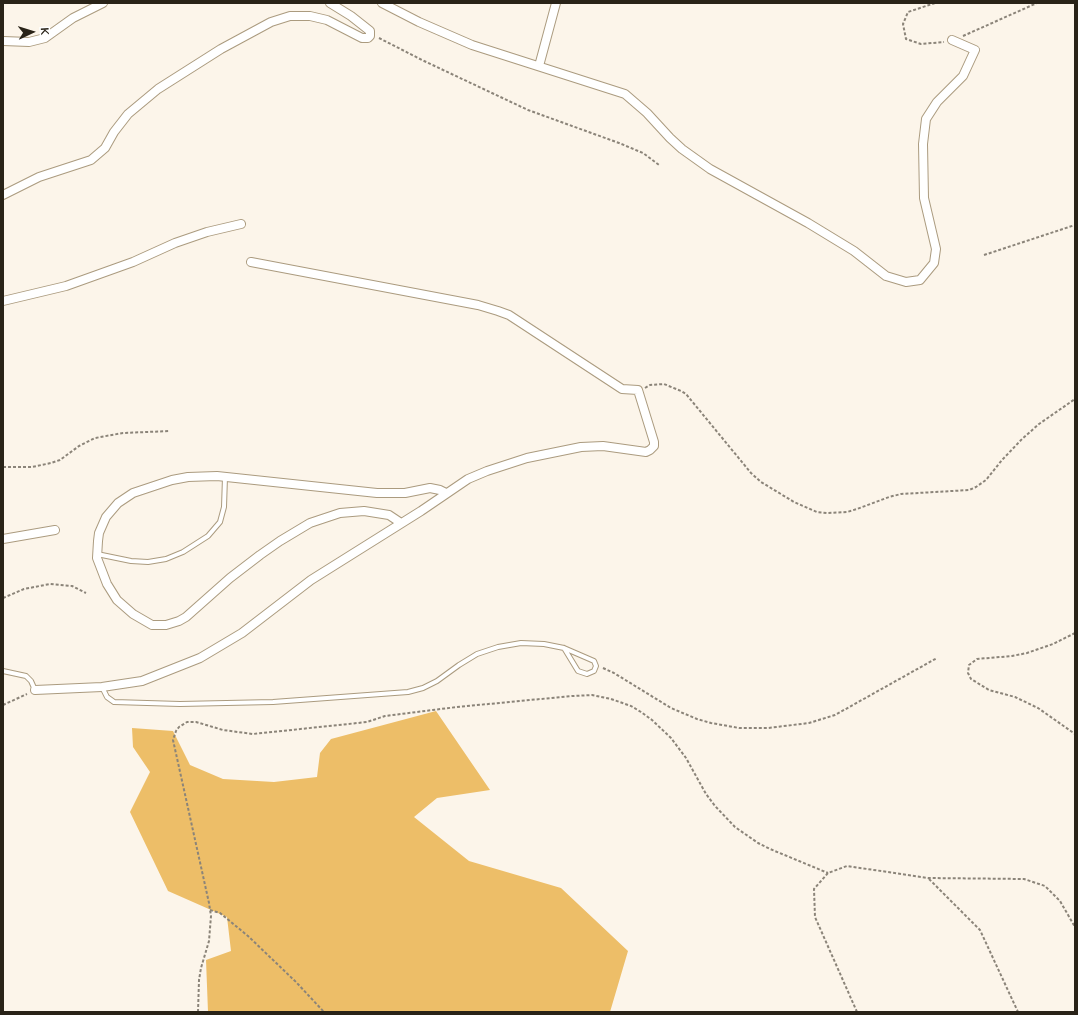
<!DOCTYPE html>
<style>
body{margin:0}
#map{position:relative;width:1078px;height:1015px;overflow:hidden;background:#fcf5ea;font-family:"Nunito Sans",sans-serif}
canvas{display:block}
.frame{position:absolute;inset:0;border:4px solid #292318;pointer-events:none}
.north{position:absolute;left:12px;top:12px;width:40px;height:40px;-webkit-text-stroke:3px #fff;paint-order:stroke;rotate:86deg;font-size:11px;font-weight:700;line-height:16px;text-align:center;color:#292318}
.north::after{content:'';display:block;margin:auto;width:14px;height:18px;background:#292318;clip-path:polygon(50% 0,100% 100%,50% 72%,0 100%)}
</style>
<div id="map">
<canvas width="1078" height="1015"></canvas>
<div class="frame"></div>
<div class="north">K</div>
</div>
<script>
const c = document.querySelector('canvas').getContext('2d');
c.lineJoin = 'round';
function fill(path, color) { c.fillStyle = color; c.fill(path, 'evenodd'); }
const toPath = rows => new Path2D(rows.map(r => 'M' + r).join(''));
function trace(path, color, width, dash) { c.strokeStyle = color; c.lineWidth = width; c.lineCap = dash ? 'butt' : 'round'; c.setLineDash(dash || []); c.stroke(path); }
fill(toPath([
 [436,711,490,790,437,798,414,817,469,861,561,888,628,951,610,1012,208,1012,206,960,231,951,227,917,168,891,130,812,150,772,133,747,132,728,173,731,190,765,223,779,274,782,317,777,320,753,331,739]
]), '#edbe68');
const service = toPath([
 [97,554,131,561,148,562,166,559,183,552,208,536,220,522,224,507,225,477],
 [3,671,26,676,31,681,35,690],
 [102,687,107,697,114,702,180,704,273,702,408,692,423,688,437,681,459,665,477,654,498,647,521,643,544,644,564,648,594,661,596,666,594,671,587,674,578,671,564,648]
]);
const minor = toPath([
 [382,3,419,22,472,45,625,94,647,113,670,138,682,149,710,169,808,223,854,251,886,276,906,282,920,280,934,263,936,249,924,198,923,144,926,119,937,102,963,76,975,50,952,40],
 [3,41,29,42,45,38,73,18,103,3],
 [539,66,556,3],
 [3,195,39,177,91,160,105,148,114,132,128,114,158,89,221,49,271,22,290,16,310,16,327,20,362,38,368,38,370,36,370,31,351,16,330,3],
 [3,301,66,286,133,262,175,243,207,232,241,224],
 [401,523,389,515,364,511,340,513,310,523,280,541,260,555,230,578,186,617,179,621,166,625,152,625,133,614,117,600,107,584,97,558,98,541,99,533,106,517,118,503,133,493,172,480,188,477,217,476,377,493,405,493,430,488,440,490,446,493],
 [3,539,55,530],
 [35,690,102,687,142,681,200,658,242,633,311,580,421,511,468,479,487,471,527,458,581,447,603,446,646,452,650,450,654,446,654,442,638,390,622,389,509,315,498,311,478,305,251,262]
]);
trace(service, '#ab9b7f', 6);
trace(minor, '#ab9b7f', 10);
trace(toPath([
 [935,3,908,12,903,24,906,39,921,44,944,42],
 [963,36,1037,3],
 [379,38,422,60,528,110,619,143,643,153,659,165],
 [984,255,1075,225],
 [645,388,650,385,664,384,681,391,686,394,751,473,761,482,794,502,817,512,827,513,847,512,857,509,889,497,901,494,969,490,976,487,986,480,1002,460,1022,439,1039,424,1075,399],
 [3,467,32,467,51,463,60,460,79,446,95,438,123,433,170,431],
 [3,598,24,589,50,584,72,586,86,593],
 [1075,633,1053,644,1027,653,1012,656,977,659,969,665,968,673,971,679,989,690,1015,697,1038,708,1075,734],
 [603,668,614,673,671,708,697,719,711,723,739,728,768,728,809,723,835,715,937,658],
 [3,705,27,694],
 [929,879,980,930,1018,1012],
 [210,910,220,913,248,936,296,982,324,1012],
 [198,1012,199,980,201,968,209,941,211,916,209,903,173,740,176,731,179,727,187,722,196,722,223,730,253,734,367,722,385,716,457,707,572,696,592,695,611,699,631,706,641,712,652,720,671,738,686,758,706,794,715,806,735,827,758,843,770,849,828,873],
 [857,1012,815,917,814,889,828,873,847,866,928,878,1024,879,1045,886,1060,901,1075,927]
]), '#8b8479', 2, [3, 2]);
trace(service, '#fff', 4);
trace(minor, '#fff', 8);
</script>
